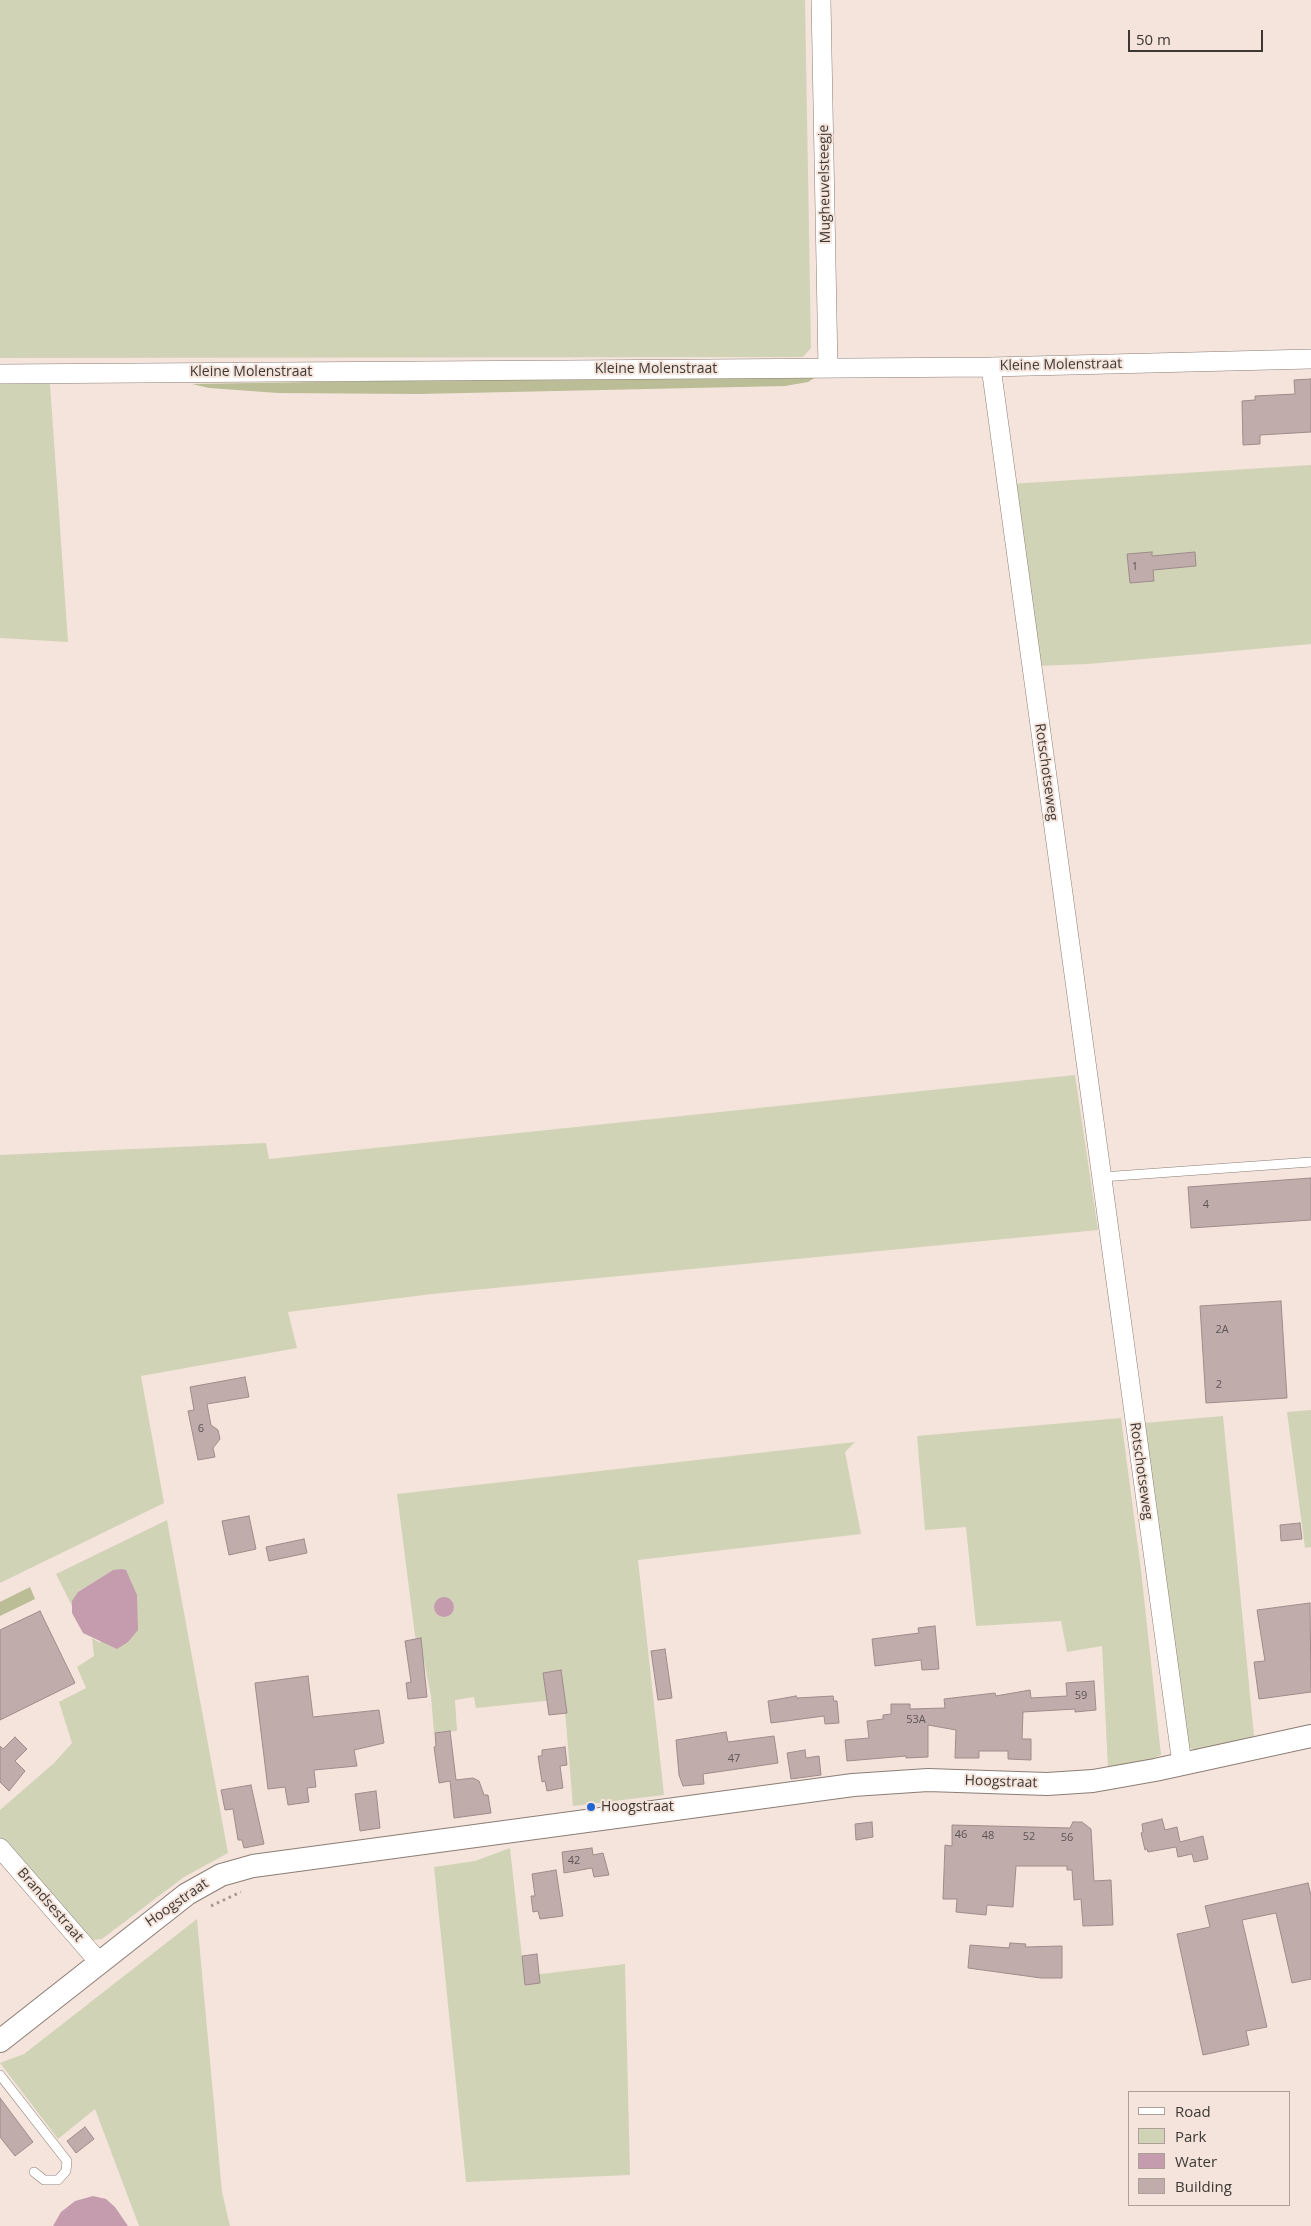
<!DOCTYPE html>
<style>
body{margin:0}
#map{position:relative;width:1311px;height:2226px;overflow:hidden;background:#f4e4db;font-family:"Open Sans",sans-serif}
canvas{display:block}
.legend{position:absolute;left:1128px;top:2091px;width:162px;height:115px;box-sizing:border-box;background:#f4e4db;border:1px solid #ab9f98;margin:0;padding:6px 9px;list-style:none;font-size:15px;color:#3e3834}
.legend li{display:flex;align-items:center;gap:10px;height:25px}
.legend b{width:25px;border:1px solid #ab9f98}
.scale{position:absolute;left:1128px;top:30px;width:135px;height:22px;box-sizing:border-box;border:2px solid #3e3834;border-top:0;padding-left:6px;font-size:15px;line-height:18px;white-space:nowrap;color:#3e3834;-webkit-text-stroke:4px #f4e4db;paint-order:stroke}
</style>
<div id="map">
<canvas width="1311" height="2226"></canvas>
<ul class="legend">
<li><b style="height:6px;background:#fff"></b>Road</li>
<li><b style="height:14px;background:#d1d3b7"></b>Park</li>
<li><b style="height:14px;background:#c59cae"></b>Water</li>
<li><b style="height:14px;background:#bfacab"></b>Building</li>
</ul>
<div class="scale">50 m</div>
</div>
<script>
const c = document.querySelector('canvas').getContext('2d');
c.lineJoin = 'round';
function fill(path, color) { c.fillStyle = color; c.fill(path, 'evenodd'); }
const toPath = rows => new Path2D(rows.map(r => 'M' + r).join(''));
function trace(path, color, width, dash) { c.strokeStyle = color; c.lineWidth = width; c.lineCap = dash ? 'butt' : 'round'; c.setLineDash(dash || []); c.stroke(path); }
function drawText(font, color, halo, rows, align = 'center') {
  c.font = font + ' "Open Sans",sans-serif'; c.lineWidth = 4; c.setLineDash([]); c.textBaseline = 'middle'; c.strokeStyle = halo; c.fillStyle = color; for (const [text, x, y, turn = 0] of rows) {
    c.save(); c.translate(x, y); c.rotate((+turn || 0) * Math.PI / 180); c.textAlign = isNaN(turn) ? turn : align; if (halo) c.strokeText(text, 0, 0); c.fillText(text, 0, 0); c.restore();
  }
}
fill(toPath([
 [0,0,805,0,811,348,803,357,0,358],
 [0,383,50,384,68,642,0,638],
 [1311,465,1311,644,1088,664,1036,666,1010,484],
 [1075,1075,1098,1230,432,1294,288,1312,297,1348,141,1376,164,1503,0,1583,0,1155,266,1143,269,1159],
 [1311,1410,1311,1547,1305,1548,1287,1412],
 [1223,1416,1254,1736,1197,1751,1187,1747,1144,1423],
 [1121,1418,1141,1570,1161,1755,1145,1762,1108,1769,1102,1646,1067,1652,1061,1621,976,1626,966,1527,925,1530,917,1436],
 [855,1442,845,1452,861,1534,638,1560,664,1795,573,1806,564,1699,476,1708,474,1697,455,1700,457,1731,434,1733,431,1696,424,1661,418,1659,397,1494],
 [441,1598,454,1606,452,1612,435,1609,435,1604],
 [167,1520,228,1853,184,1877,102,1939,93,1940,0,1842,0,1810,54,1763,72,1743,59,1702,86,1688,77,1667,94,1656,92,1638,100,1643,113,1570,78,1592,72,1606,56,1574],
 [510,1848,524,1976,625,1964,630,2175,466,2182,434,1867,475,1861],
 [197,1919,222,2192,230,2226,139,2226,95,2109,58,2139,0,2063,24,2054]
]), '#d1d3b7');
fill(toPath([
 [821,374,808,382,785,386,418,394,278,393,209,388,192,384],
 [30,1587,35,1599,0,1616,0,1602]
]), '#babd96');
fill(toPath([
 [122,1569,126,1570,137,1595,138,1630,128,1642,117,1649,83,1633,72,1613,72,1601,78,1592,113,1570],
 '434 1607a10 10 0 1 1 20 0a10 10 0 1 1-20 0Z',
 [93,2196,106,2199,115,2207,128,2226,53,2226,61,2212,75,2201]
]), '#c59cae');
const building = toPath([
 [1311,379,1311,432,1260,435,1260,444,1243,445,1242,401,1255,400,1255,396,1295,394,1294,380,1311,379],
 [1152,552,1152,556,1195,552,1196,566,1153,570,1154,581,1130,583,1127,554,1152,552],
 [1311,1178,1311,1220,1191,1228,1188,1187,1311,1178],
 [1281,1301,1287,1398,1206,1403,1200,1306,1281,1301],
 [245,1377,249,1397,207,1404,211,1425,218,1430,220,1439,213,1448,215,1457,198,1460,188,1411,194,1410,190,1387,245,1377],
 [249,1516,256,1549,229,1555,222,1521,249,1516],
 [1300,1523,1302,1539,1281,1541,1280,1525,1300,1523],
 [304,1539,307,1553,269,1561,266,1547,304,1539],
 [1310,1603,1311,1692,1259,1699,1254,1662,1265,1661,1257,1610,1310,1603],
 [40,1611,75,1683,0,1720,0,1630,40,1611],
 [935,1626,939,1669,922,1670,921,1660,875,1666,872,1639,919,1633,918,1628,935,1626],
 [421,1638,427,1697,408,1699,406,1683,411,1682,405,1641,421,1638],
 [665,1649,672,1698,658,1700,651,1651,665,1649],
 [561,1670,567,1713,549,1715,543,1673,561,1670],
 [308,1676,313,1717,379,1710,384,1743,354,1750,357,1766,314,1770,316,1787,307,1788,309,1802,288,1805,285,1787,268,1789,255,1683,308,1676],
 [1094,1681,1096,1710,1075,1712,1075,1709,1023,1712,1022,1739,1031,1739,1031,1760,1008,1759,1008,1751,979,1751,979,1758,955,1758,956,1730,928,1725,928,1757,906,1758,906,1756,847,1761,845,1740,869,1738,867,1721,883,1719,883,1715,891,1714,891,1704,910,1704,910,1709,945,1708,944,1699,995,1693,996,1696,1030,1690,1031,1698,1067,1696,1066,1683,1094,1681],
 [796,1696,797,1698,833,1696,834,1701,837,1701,839,1723,825,1724,824,1716,771,1723,768,1701,796,1696],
 [450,1731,456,1780,473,1778,479,1781,484,1795,488,1795,491,1813,454,1818,450,1781,439,1783,434,1747,436,1746,435,1733,450,1731],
 [726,1732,728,1742,774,1736,778,1763,703,1774,704,1784,683,1786,679,1775,676,1740,726,1732],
 [15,1737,27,1749,15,1761,25,1771,9,1791,0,1782,0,1746,3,1749,15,1737],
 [565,1747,567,1765,560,1766,563,1788,547,1791,545,1781,542,1782,538,1756,542,1756,542,1750,565,1747],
 [805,1750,806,1758,819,1756,821,1775,791,1779,787,1753,805,1750],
 [251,1785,264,1844,244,1848,242,1840,238,1840,233,1809,225,1810,221,1790,251,1785],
 [376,1791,380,1828,360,1831,355,1794,376,1791],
 [1162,1819,1165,1830,1177,1827,1180,1842,1203,1836,1208,1859,1194,1862,1192,1854,1178,1857,1176,1847,1148,1852,1147,1849,1145,1850,1141,1833,1143,1832,1142,1824,1162,1819],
 [872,1822,873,1837,856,1840,855,1824,872,1822],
 [1073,1822,1082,1822,1091,1829,1094,1881,1111,1880,1113,1925,1083,1926,1081,1899,1074,1900,1072,1870,1067,1870,1067,1866,1016,1866,1013,1907,987,1905,986,1915,956,1912,957,1899,943,1899,945,1845,952,1846,952,1825,1070,1828,1073,1822],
 [592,1848,593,1855,603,1853,609,1875,594,1877,592,1868,564,1873,562,1852,592,1848],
 [556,1870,563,1916,540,1919,538,1911,533,1912,531,1896,535,1896,532,1874,556,1870],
 [1308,1883,1311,1895,1311,1979,1292,1983,1276,1913,1242,1920,1267,2027,1246,2031,1249,2045,1203,2055,1177,1934,1210,1927,1205,1906,1308,1883],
 [1010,1943,1026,1944,1025,1947,1062,1946,1062,1978,1041,1978,968,1968,970,1945,1009,1948,1010,1943],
 [537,1954,540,1983,525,1985,522,1956,537,1954],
 [0,2098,33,2142,15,2156,0,2137,0,2098],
 [85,2127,94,2139,76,2153,67,2141,85,2127]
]);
fill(building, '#bfacab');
trace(building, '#9e8c8b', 1);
const service = toPath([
 [1102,1177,1311,1162],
 [0,2075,67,2161,66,2171,58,2180,44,2180,34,2172]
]);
const minor = toPath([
 [821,0,828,368],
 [991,367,1182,1764],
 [0,374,991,367,1311,359],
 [0,1848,99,1962]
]);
const tertiary = toPath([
 [0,2041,187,1894,221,1875,253,1866,853,1785,928,1780,1047,1784,1093,1781,1155,1770,1311,1736]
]);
trace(service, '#8c7d75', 10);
trace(minor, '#8c7d75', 20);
trace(tertiary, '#8c7d75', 24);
trace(toPath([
 [211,1906,241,1892]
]), '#a39891', 3, [2.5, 4]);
trace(service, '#fff', 9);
trace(minor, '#fff', 19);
trace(tertiary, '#fff', 22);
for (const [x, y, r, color] of [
 [591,1807,5,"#2565d2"]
]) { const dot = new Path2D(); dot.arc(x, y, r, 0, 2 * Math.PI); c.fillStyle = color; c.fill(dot); trace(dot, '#f4e4db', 2); }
drawText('11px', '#5e5552', null, [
 ["1",1135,567],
 ["4",1206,1205],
 ["2A",1222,1330],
 ["2",1219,1385],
 ["6",201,1429],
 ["59",1081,1696],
 ["53A",916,1720],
 ["47",734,1759],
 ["46",961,1835],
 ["48",988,1836],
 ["52",1029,1837],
 ["56",1067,1838],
 ["42",574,1861]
]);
drawText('14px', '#3e3834', '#f4e4db', [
 ["Mugheuvelsteegje",825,184,-91],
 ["Kleine Molenstraat",1061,365,-1],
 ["Kleine Molenstraat",656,369],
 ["Kleine Molenstraat",251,372],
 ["Rotschotseweg",1046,772,82],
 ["Rotschotseweg",1141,1471,82],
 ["Hoogstraat",1001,1782,2],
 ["Hoogstraat",177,1903,-35],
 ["Brandsestraat",50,1905,49]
]);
drawText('14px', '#3e3834', '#f4e4db', [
 ["Hoogstraat",601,1807]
], 'left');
</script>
